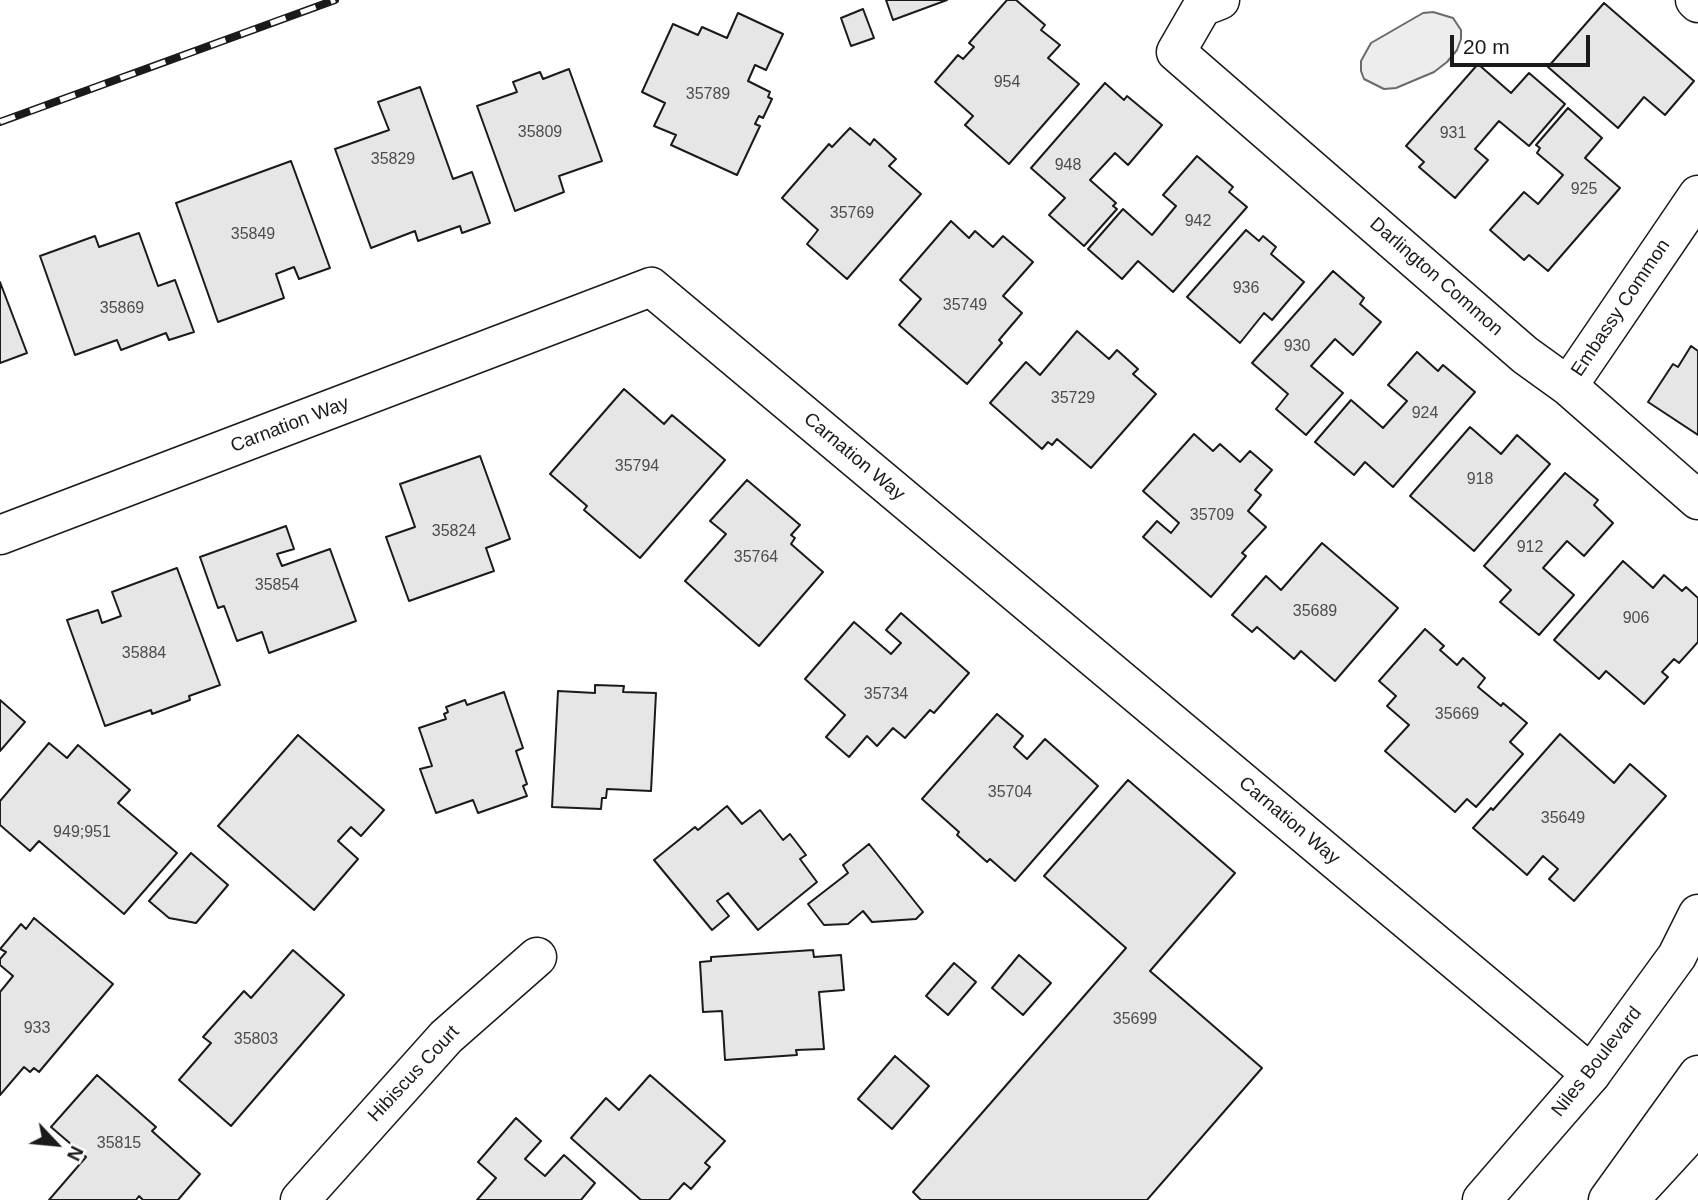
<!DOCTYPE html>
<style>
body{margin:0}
#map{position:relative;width:1698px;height:1200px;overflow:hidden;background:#fff;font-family:Helvetica,sans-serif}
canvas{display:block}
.north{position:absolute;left:21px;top:1109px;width:70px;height:70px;-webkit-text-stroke:5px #fff;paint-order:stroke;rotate:116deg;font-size:19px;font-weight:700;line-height:28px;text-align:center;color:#1a1a1a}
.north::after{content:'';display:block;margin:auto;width:24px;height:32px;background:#1a1a1a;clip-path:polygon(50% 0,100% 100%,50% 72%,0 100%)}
.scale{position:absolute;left:1450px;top:35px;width:140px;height:32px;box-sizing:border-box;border:4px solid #1a1a1a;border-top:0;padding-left:9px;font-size:21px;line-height:24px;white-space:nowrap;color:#1a1a1a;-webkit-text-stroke:5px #fff;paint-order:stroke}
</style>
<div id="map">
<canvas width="1698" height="1200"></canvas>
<div class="north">N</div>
<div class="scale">20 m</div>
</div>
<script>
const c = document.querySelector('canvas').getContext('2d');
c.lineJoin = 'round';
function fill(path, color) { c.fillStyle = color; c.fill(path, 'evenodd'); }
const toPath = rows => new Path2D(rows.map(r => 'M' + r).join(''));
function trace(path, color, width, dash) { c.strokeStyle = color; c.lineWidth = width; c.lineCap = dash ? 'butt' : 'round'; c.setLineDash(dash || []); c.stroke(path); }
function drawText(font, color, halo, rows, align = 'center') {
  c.font = font + ' Helvetica,sans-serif'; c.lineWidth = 5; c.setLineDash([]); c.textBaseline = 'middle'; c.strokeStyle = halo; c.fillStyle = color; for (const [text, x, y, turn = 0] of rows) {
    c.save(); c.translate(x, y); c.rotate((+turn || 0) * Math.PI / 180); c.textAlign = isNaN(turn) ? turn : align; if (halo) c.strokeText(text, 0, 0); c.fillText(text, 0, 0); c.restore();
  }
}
const built = toPath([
 [1433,12,1453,18,1461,30,1461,39,1457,50,1447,62,1434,72,1396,88,1384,89,1364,79,1361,71,1361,61,1371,43,1423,13,1433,12]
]);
fill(built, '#ededed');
trace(built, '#6a6a6a', 2);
const building = toPath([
 [886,0,947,0,893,20,886,0],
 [1007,0,1016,0,1045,25,1041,30,1060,45,1048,58,1079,84,1009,164,965,125,973,116,935,82,958,55,963,59,974,47,969,43,1007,0],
 [1604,3,1694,81,1665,115,1644,97,1618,128,1548,67,1604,3],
 [863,9,874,38,851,46,841,18,863,9],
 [738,13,783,34,766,70,755,65,748,81,770,92,768,97,772,99,763,118,759,116,755,124,760,126,737,175,671,145,676,135,654,126,665,103,642,92,673,24,698,35,702,27,727,38,738,13],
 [1478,64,1511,93,1529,73,1565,104,1529,146,1499,121,1475,149,1488,160,1455,198,1419,167,1424,162,1406,146,1478,64],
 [569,69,602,161,559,176,564,192,515,211,477,106,517,92,513,82,540,72,543,79,569,69],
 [1105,83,1124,100,1127,96,1162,125,1128,165,1115,153,1090,180,1116,203,1113,206,1117,209,1084,246,1049,215,1065,198,1031,168,1105,83],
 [420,87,453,179,472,172,490,223,462,233,460,226,418,241,415,231,371,248,335,149,389,130,378,102,420,87],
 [1568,108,1602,138,1585,158,1620,188,1548,271,1529,255,1524,260,1490,230,1524,192,1538,204,1563,175,1537,153,1540,148,1536,145,1568,108],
 [850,128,870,145,874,139,896,159,889,166,921,194,847,279,807,244,818,230,782,198,829,144,832,147,850,128],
 [1197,156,1233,187,1229,192,1247,207,1173,292,1138,261,1122,279,1088,249,1123,209,1152,235,1176,206,1163,195,1197,156],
 [291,161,330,268,299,279,294,267,276,274,284,298,218,322,176,203,291,161],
 [951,221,969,238,975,231,993,247,1003,236,1033,262,1003,296,1022,313,999,340,1002,343,967,384,899,325,921,299,900,280,951,221],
 [1246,230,1259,241,1263,236,1276,247,1271,254,1304,282,1272,320,1264,313,1240,343,1187,297,1246,230],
 [139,233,158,286,175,280,194,332,169,340,166,333,121,350,117,340,75,355,40,256,95,236,99,247,139,233],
 [1333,271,1364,298,1360,304,1381,322,1353,355,1335,339,1311,366,1343,393,1306,435,1276,409,1288,394,1252,363,1333,271],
 [0,282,27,353,0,363,0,282],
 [1077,331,1109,359,1117,350,1138,369,1133,374,1156,394,1091,468,1057,439,1052,445,1048,442,1042,449,990,403,1026,362,1040,375,1077,331],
 [1691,346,1698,351,1698,435,1648,402,1673,364,1678,367,1691,346],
 [1417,352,1438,371,1443,365,1475,392,1393,487,1365,462,1354,475,1315,442,1351,400,1383,428,1407,401,1388,385,1417,352],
 [624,389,664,424,672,415,725,460,640,558,584,510,587,506,550,474,624,389],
 [1470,427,1501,454,1517,435,1550,464,1474,551,1410,496,1470,427],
 [1194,434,1213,451,1220,444,1240,462,1250,451,1272,470,1255,490,1261,495,1248,511,1266,527,1242,553,1246,556,1211,597,1143,537,1157,521,1171,533,1179,523,1143,491,1194,434],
 [480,456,510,539,486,548,494,571,409,601,386,537,415,527,400,484,480,456],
 [1565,473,1598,500,1594,505,1613,523,1584,556,1567,541,1543,568,1574,595,1539,635,1500,602,1511,590,1484,566,1565,473],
 [747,480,800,525,791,535,795,538,791,544,823,572,759,646,685,581,726,534,710,521,747,480],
 [286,526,294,549,277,554,282,566,330,549,356,621,269,653,262,632,237,641,224,606,218,608,200,557,286,526],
 [1322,543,1398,608,1335,681,1301,651,1294,659,1257,627,1252,632,1232,615,1266,576,1281,590,1322,543],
 [1623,561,1653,588,1664,575,1682,591,1686,587,1698,598,1698,642,1679,663,1674,659,1662,672,1668,677,1644,704,1606,671,1599,679,1554,640,1623,561],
 [177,568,220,685,189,696,190,700,152,714,151,710,105,726,67,620,98,610,102,623,121,616,112,592,177,568],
 [901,613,969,673,934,713,930,710,905,738,893,728,877,746,867,736,849,757,826,737,845,715,805,679,854,622,891,654,901,643,886,630,901,613],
 [1425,629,1444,646,1440,650,1457,665,1463,658,1485,678,1478,687,1501,706,1503,703,1527,723,1510,742,1523,754,1476,807,1467,799,1455,812,1385,751,1409,725,1387,706,1396,696,1379,681,1425,629],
 [595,685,624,686,623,692,656,693,651,791,607,789,606,798,602,798,601,809,552,807,558,691,595,693,595,685],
 [504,692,523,748,516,751,527,784,523,786,527,796,478,813,473,800,436,813,420,769,432,766,419,728,446,719,444,714,448,712,446,707,465,700,467,705,504,692],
 [0,700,25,722,0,751,0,700],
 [997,714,1023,736,1014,747,1027,759,1045,739,1098,786,1015,881,990,859,987,862,957,835,959,832,922,799,997,714],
 [1560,734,1614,783,1630,764,1666,796,1574,901,1549,879,1558,869,1543,856,1527,875,1473,828,1491,808,1493,810,1560,734],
 [298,735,384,810,361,836,351,827,338,841,358,859,314,910,218,826,298,735],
 [49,743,67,758,78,745,130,790,118,803,177,853,124,914,39,841,30,851,0,825,0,801,49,743],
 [1128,780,1235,873,1150,971,1262,1068,1147,1200,921,1200,913,1192,1126,948,1044,876,1128,780],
 [727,806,742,824,760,810,783,840,790,834,806,855,800,859,817,882,758,930,728,893,717,901,729,916,712,930,654,860,695,827,698,830,727,806],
 [869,844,923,912,916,919,872,922,863,911,848,924,824,925,808,904,848,873,843,865,869,844],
 [191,853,228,885,196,923,169,918,149,901,191,853],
 [34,918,113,984,39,1072,34,1068,30,1072,24,1067,0,1095,0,992,13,976,0,965,0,959,6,952,0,949,21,924,26,929,34,918],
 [293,950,344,995,231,1126,179,1080,211,1043,203,1037,244,991,251,998,293,950],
 [813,950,814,957,841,955,844,990,819,992,824,1049,796,1050,797,1055,725,1060,722,1011,703,1012,700,962,711,961,711,957,813,950],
 [1019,955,1051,983,1023,1015,992,988,1019,955],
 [954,963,976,982,948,1015,926,996,954,963],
 [895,1056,929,1086,892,1129,858,1099,895,1056],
 [97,1075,156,1127,152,1131,200,1174,178,1200,143,1200,139,1196,136,1200,49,1200,86,1157,51,1127,97,1075],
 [650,1075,725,1141,705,1163,710,1167,691,1189,684,1183,669,1200,641,1200,571,1138,606,1098,619,1110,650,1075],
 [516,1118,541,1141,525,1159,545,1176,564,1155,595,1183,581,1200,477,1200,496,1178,478,1162,516,1118]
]);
fill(building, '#e6e6e6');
trace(building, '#1a1a1a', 2);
const minor = toPath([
 [1220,0,1202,7,1176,52,1525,355,1568,386,1698,500],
 [1695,0,1698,3],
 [1568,386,1698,195],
 [0,535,651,287,1591,1074],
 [300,1200,446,1037,537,957],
 [1629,1200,1698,1125]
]);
const secondary = toPath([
 [1482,1200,1591,1074,1677,956,1698,914],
 [1608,1200,1698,1075]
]);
trace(minor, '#1a1a1a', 41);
trace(secondary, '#1a1a1a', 41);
trace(minor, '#fff', 38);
trace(secondary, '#fff', 38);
const rail = toPath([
 [0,122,335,0]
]);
trace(rail, '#1a1a1a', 8);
trace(rail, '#fff', 5, [16]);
drawText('16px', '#4d4d4d', null, [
 ["954",1007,83],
 ["35789",708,95],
 ["35809",540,133],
 ["931",1453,134],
 ["35829",393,160],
 ["948",1068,166],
 ["925",1584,190],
 ["35769",852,214],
 ["942",1198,222],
 ["35849",253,235],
 ["936",1246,289],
 ["35749",965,306],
 ["35869",122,309],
 ["930",1297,347],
 ["35729",1073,399],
 ["924",1425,414],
 ["35794",637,467],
 ["918",1480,480],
 ["35709",1212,516],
 ["35824",454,532],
 ["912",1530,548],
 ["35764",756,558],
 ["35854",277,586],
 ["35689",1315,612],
 ["906",1636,619],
 ["35884",144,654],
 ["35734",886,695],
 ["35669",1457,715],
 ["35704",1010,793],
 ["35649",1563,819],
 ["949;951",82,833],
 ["35699",1135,1020],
 ["933",37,1029],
 ["35803",256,1040],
 ["35815",119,1144]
]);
drawText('19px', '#1a1a1a', '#fff', [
 ["Darlington Common",1436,277,41],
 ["Embassy Common",1621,308,-56],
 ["Carnation Way",290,425,-21],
 ["Carnation Way",854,457,40],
 ["Carnation Way",1289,821,40],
 ["Niles Boulevard",1597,1062,-52],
 ["Hibiscus Court",414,1074,-47]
]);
</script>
